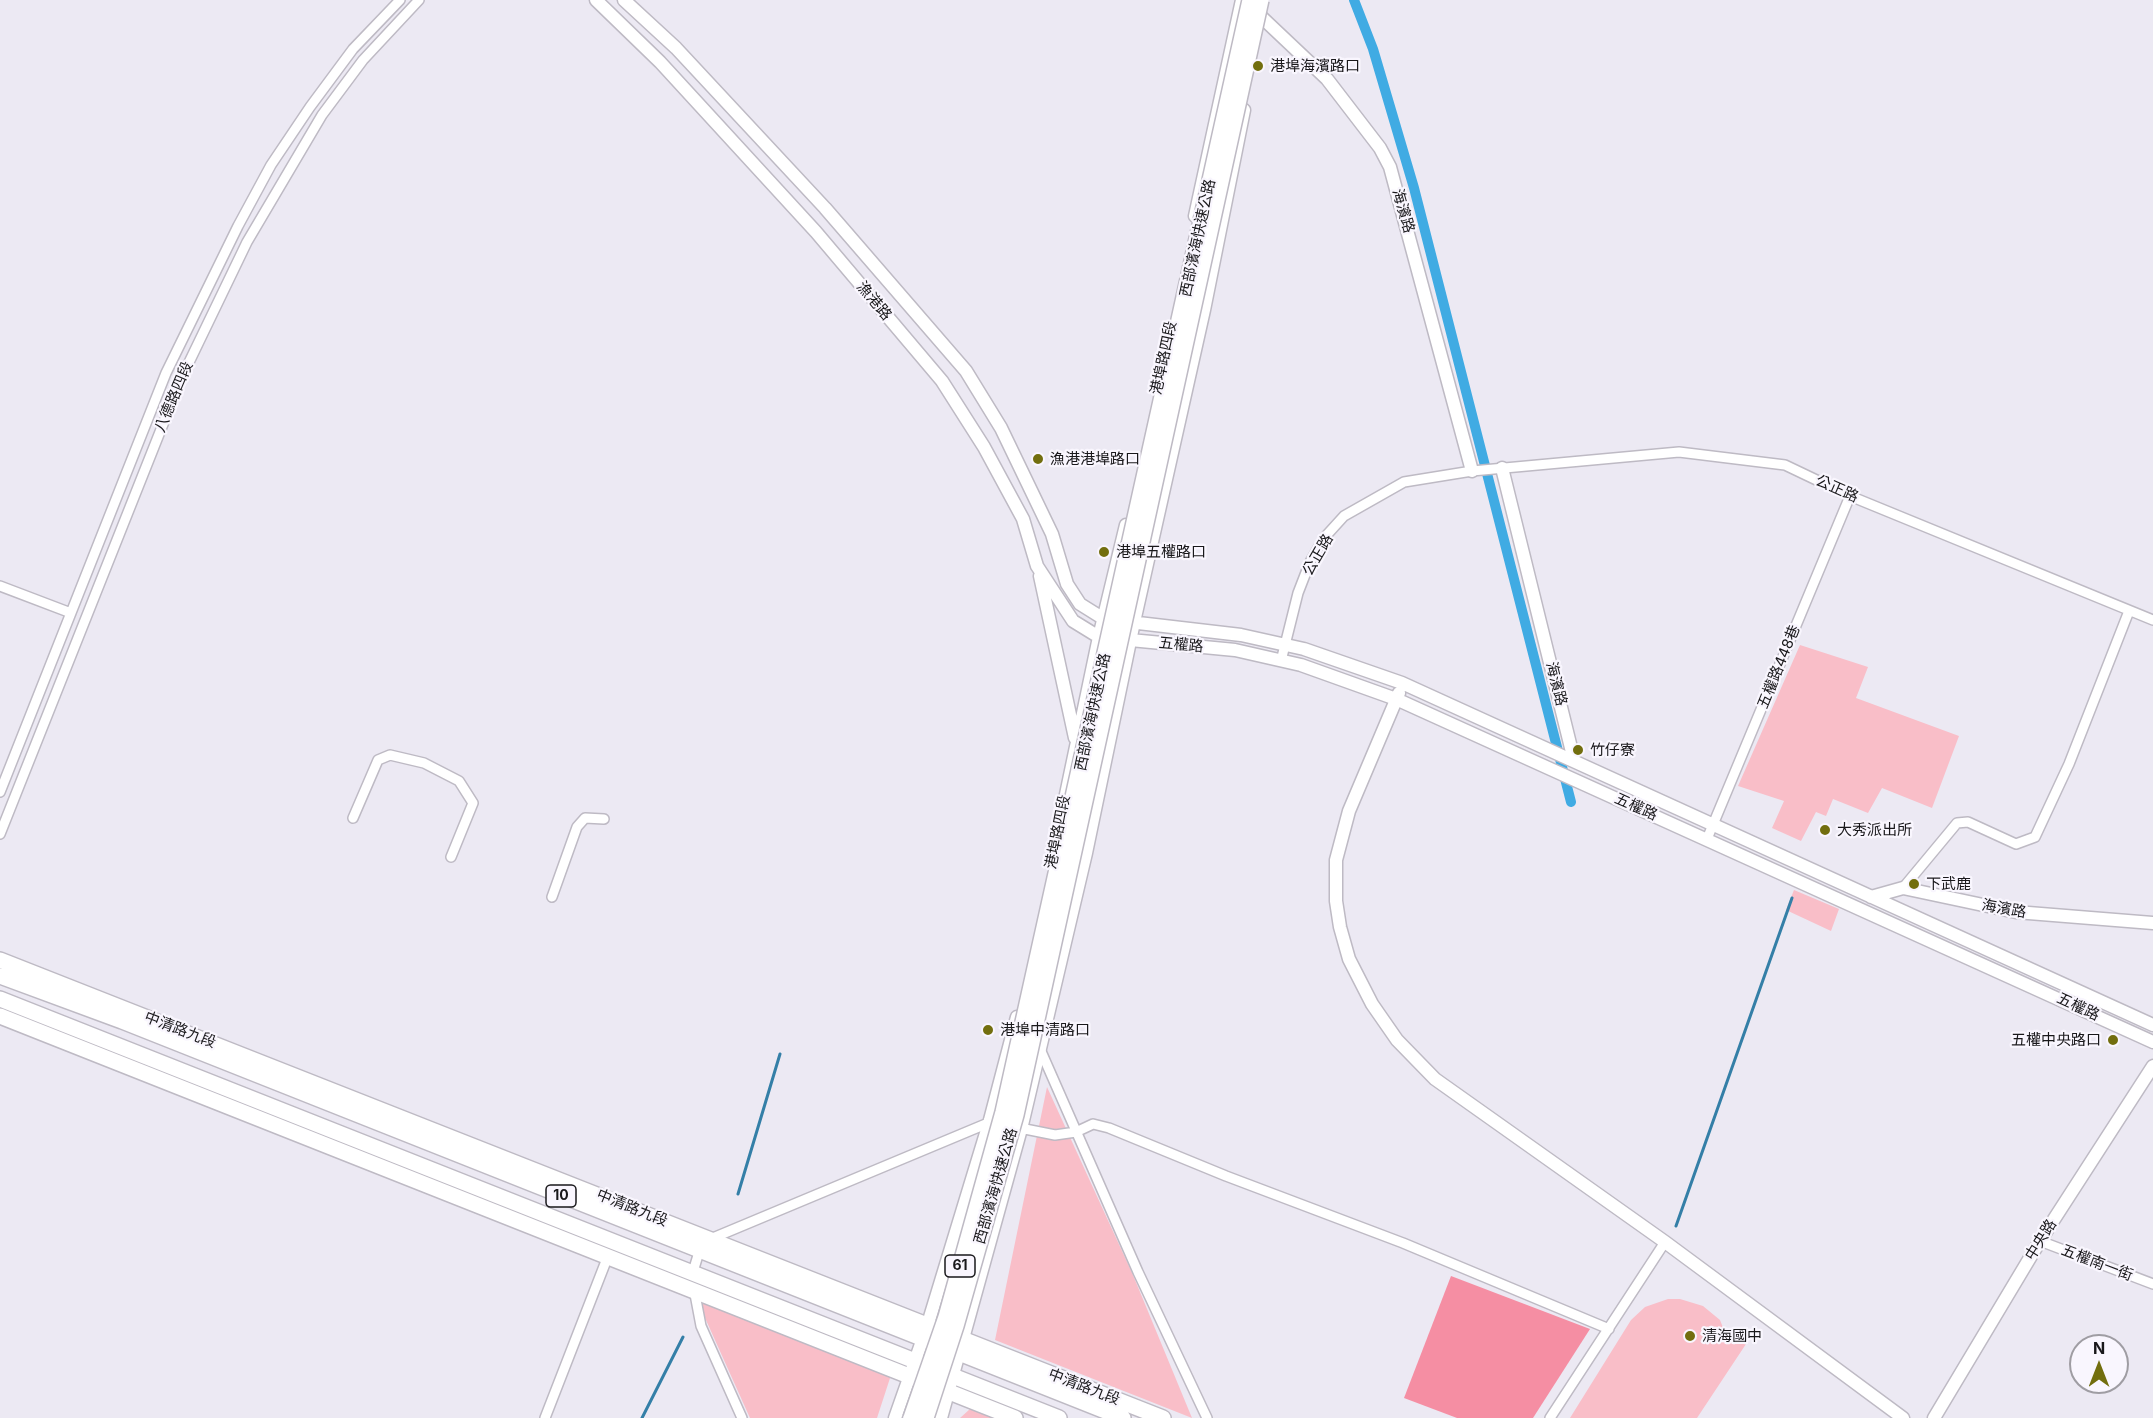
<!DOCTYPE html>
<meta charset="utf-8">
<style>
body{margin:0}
#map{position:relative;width:2153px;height:1418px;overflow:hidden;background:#ece9f3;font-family:Inter,sans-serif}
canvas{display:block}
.north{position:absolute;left:2069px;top:1334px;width:60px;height:60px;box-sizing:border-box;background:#f9f6fe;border:2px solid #9f9da3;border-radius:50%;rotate:0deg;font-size:16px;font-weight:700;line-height:24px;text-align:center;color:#19181b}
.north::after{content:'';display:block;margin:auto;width:21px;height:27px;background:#726e0e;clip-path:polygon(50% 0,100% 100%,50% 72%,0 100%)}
</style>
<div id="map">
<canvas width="2153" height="1418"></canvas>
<div class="north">N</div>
</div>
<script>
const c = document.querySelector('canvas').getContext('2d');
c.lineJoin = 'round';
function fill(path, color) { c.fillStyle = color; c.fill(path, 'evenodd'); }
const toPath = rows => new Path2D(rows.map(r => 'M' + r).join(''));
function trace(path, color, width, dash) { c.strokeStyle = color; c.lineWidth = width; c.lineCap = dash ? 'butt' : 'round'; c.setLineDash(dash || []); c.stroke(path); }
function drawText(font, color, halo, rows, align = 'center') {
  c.font = font + ' Inter,"Noto Sans TC",sans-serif'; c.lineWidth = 4.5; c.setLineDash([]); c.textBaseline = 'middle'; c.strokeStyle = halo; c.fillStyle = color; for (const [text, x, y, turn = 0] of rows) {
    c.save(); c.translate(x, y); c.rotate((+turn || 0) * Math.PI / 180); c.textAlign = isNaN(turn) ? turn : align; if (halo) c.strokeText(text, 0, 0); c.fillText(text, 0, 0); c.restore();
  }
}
fill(toPath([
 [1800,645,1868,667,1856,698,1959,736,1932,808,1882,788,1868,813,1833,799,1826,816,1816,812,1801,841,1772,828,1784,801,1738,786],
 [1794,890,1839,909,1831,931,1786,910],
 [1047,1087,1133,1275,1192,1418,995,1340],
 [1668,1299,1680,1299,1703,1306,1720,1320,1728,1340,1735,1332,1748,1341,1697,1418,1570,1418,1631,1320,1645,1307],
 [697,1300,891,1375,877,1418,750,1418],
 [970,1409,992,1418,960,1418]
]), '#f9bec8');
fill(toPath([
 [1451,1276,1590,1329,1533,1418,1457,1418,1404,1398]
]), '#f58ea3');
trace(toPath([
 [738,1194,780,1054],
 [1676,1226,1792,898],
 [642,1418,683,1337]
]), '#347fa7', 3);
trace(toPath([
 [1354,0,1373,49,1414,188,1571,802]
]), '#40abe3', 10);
const minor = toPath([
 [0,586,71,613],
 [1281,661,1298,593,1310,562,1324,538,1344,516,1404,482,1472,471,1679,452,1785,465,1850,496,2153,620],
 [0,792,166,373,238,226,271,165,310,107,353,49,400,0],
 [353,818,378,760,390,755,424,763,459,781,473,803,451,857],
 [0,834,181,379,247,242,322,115,363,60,419,0],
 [1707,839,1850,496],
 [1903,888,1957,823,1968,822,2016,844,2035,837,2069,764,2129,611],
 [552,897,577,827,585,818,604,819],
 [1040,1049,1138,1272,1207,1418],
 [1015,1127,1055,1135,1076,1132,1093,1124,1109,1128,1226,1176,1403,1243,1609,1329],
 [2040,1241,2153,1284],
 [692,1275,699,1252,708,1240,993,1121],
 [694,1289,701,1326,742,1418],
 [545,1418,608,1256],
 [1550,1418,1665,1242]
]);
const tertiary = toPath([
 [596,0,660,62,816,232,942,381,984,447,1023,519,1037,566,1073,621,1099,637,1235,650,1301,665,1396,699,2153,1042],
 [624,0,676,48,825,208,966,371,1001,428,1052,534,1067,584,1080,604,1104,619,1241,635,1304,649,1402,683,2153,1025],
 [1254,10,1327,79,1380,148,1390,167,1472,471],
 [1195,216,1242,0],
 [1502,468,1574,760],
 [1040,576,1075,738],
 [1399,693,1349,811,1336,860,1336,901,1340,927,1349,959,1372,1004,1397,1040,1435,1079,1665,1242,1903,1418],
 [1064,804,1099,637,1126,525],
 [1871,897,1903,888,2016,912,2153,923],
 [895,1418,927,1327,990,1120,1017,1017],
 [941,1418,1021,1129,1086,853,1134,622,1204,310,1244,110],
 [1934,1418,2040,1241,2153,1066]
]);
const primary = toPath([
 [0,960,1163,1418],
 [0,976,122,1021,1123,1418],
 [0,999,1059,1418],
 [0,1016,1015,1418]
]);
trace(minor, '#bebac4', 12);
trace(tertiary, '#bebac4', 15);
trace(primary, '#bebac4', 18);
trace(minor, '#fff', 9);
trace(tertiary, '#fff', 12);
trace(primary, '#fff', 15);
const trunkBridge = toPath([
 [911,1418,946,1317,1003,1112,1250,0],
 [926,1418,956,1326,1016,1115,1261,0]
]);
trace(trunkBridge, '#bebac4', 18, []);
trace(trunkBridge, '#fff', 15);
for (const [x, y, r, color] of [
 [1258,66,6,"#726e0e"],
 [1038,459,6,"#726e0e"],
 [1104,552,6,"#726e0e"],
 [1578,750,6,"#726e0e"],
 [1825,830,6,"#726e0e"],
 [1914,884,6,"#726e0e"],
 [988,1030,6,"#726e0e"],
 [2113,1040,6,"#726e0e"],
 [1690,1336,6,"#726e0e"]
]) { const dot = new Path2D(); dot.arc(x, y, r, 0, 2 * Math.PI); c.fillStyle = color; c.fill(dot); trace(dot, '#f9f6fe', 2); }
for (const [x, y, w] of [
 [561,1196,30],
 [960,1266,30]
]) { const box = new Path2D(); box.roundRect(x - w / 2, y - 11, w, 22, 4.5); c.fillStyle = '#f9f6fe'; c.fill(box); trace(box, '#19181b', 1.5); }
drawText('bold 14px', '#19181b', null, [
 ["10",561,1196],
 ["61",960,1266]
]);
drawText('15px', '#19181b', '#f9f6fe', [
 ["港埠海濱路口",1270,66],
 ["漁港港埠路口",1050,459],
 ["港埠五權路口",1116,552],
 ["竹仔寮",1590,750],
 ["大秀派出所",1837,830],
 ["下武鹿",1926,884],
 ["港埠中清路口",1000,1030],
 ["五權中央路口",2101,1040,"right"],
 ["清海國中",1702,1336]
], 'left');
drawText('15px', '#19181b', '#f9f6fe', [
 ["海濱路",1403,211,74],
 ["西部濱海快速公路",1198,238,-78],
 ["漁港路",874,301,50],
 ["港埠路四段",1164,358,-78],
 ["八德路四段",174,397,-67],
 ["公正路",1837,489,24],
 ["公正路",1318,555,-60],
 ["五權路",1181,645,5],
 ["五權路448巷",1779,667,-68],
 ["海濱路",1556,684,76],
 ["西部濱海快速公路",1093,712,-78],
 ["五權路",1636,807,24],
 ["港埠路四段",1058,832,-79],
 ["海濱路",2004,909,10],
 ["五權路",2078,1007,25],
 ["中清路九段",180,1030,21],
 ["西部濱海快速公路",996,1186,-74],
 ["中清路九段",632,1208,22],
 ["中央路",2041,1240,-58],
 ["五權南一街",2097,1263,21],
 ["中清路九段",1084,1387,21]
]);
</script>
